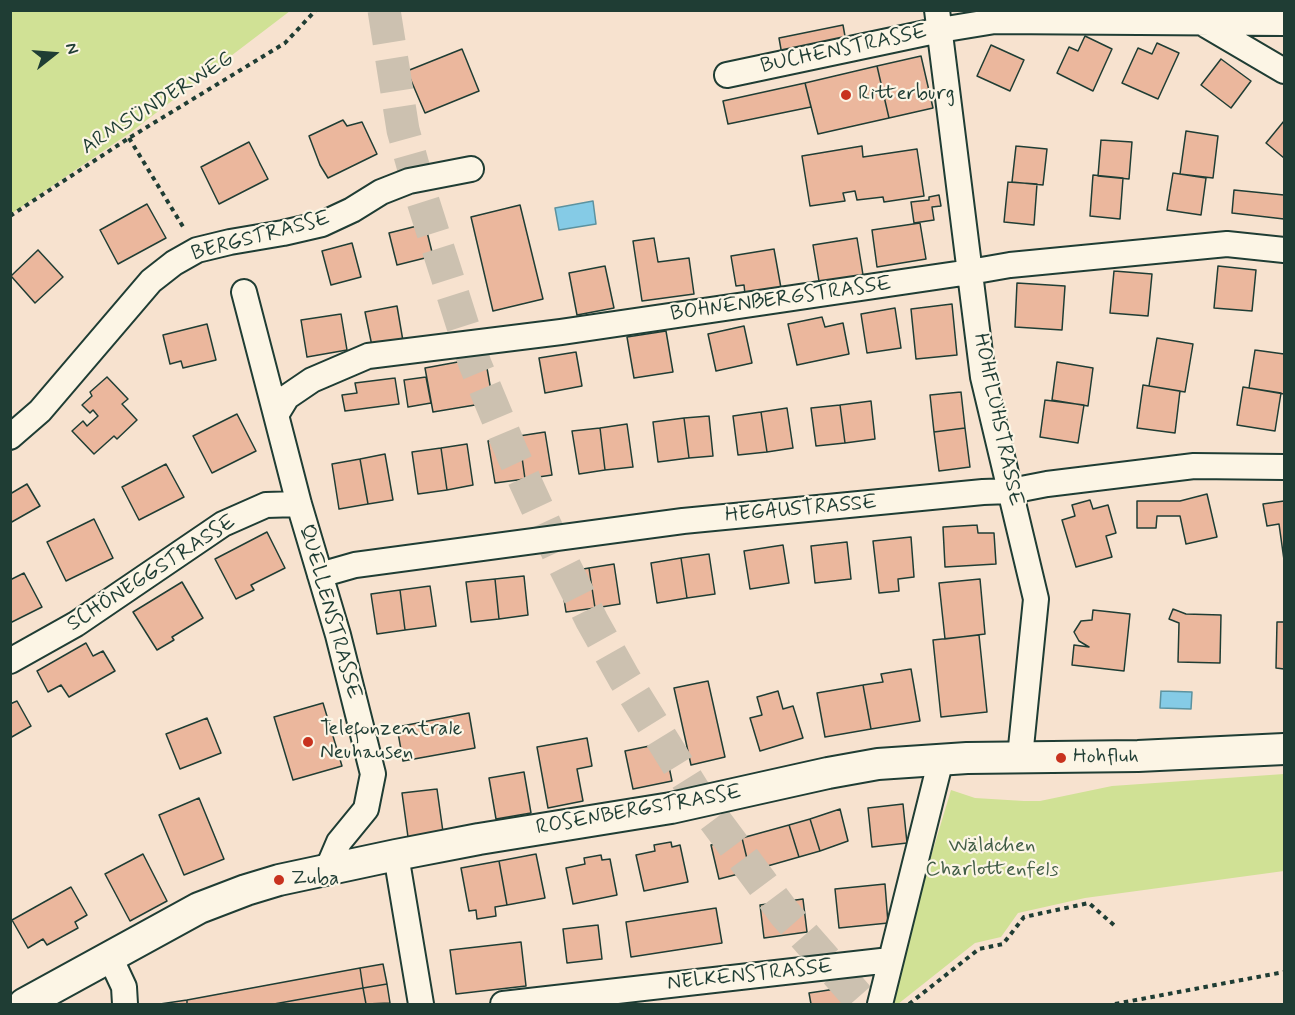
<!DOCTYPE html>
<meta charset="utf-8">
<style>
body{margin:0}
#map{position:relative;width:1295px;height:1015px;overflow:hidden;background:#f7e2cf;font-family:Mynerve,sans-serif}
canvas{display:block}
.frame{position:absolute;inset:0;border:12px solid #1f3d34;pointer-events:none}
.north{position:absolute;left:24px;top:24px;width:60px;height:60px;-webkit-text-stroke:4px #fcf5e5;paint-order:stroke;rotate:73deg;font-size:16px;font-weight:700;line-height:24px;text-align:center;color:#1f3d34}
.north::after{content:'';display:block;margin:auto;width:21px;height:27px;background:#1f3d34;clip-path:polygon(50% 0,100% 100%,50% 72%,0 100%)}
</style>
<div id="map">
<canvas width="1295" height="1015"></canvas>
<div class="frame"></div>
<div class="north">N</div>
</div>
<script>
const c = document.querySelector('canvas').getContext('2d');
c.lineJoin = 'round';
function fill(path, color) { c.fillStyle = color; c.fill(path, 'evenodd'); }
const toPath = rows => new Path2D(rows.map(r => 'M' + r).join(''));
function trace(path, color, width, dash) { c.strokeStyle = color; c.lineWidth = width; c.lineCap = dash ? 'butt' : 'round'; c.setLineDash(dash || []); c.stroke(path); }
function drawText(font, color, halo, rows, align = 'center') {
  c.font = font + ' Mynerve,sans-serif'; c.lineWidth = 4.5; c.setLineDash([]); c.textBaseline = 'middle'; c.strokeStyle = halo; c.fillStyle = color; for (const [text, x, y, turn = 0] of rows) {
    c.save(); c.translate(x, y); c.rotate((+turn || 0) * Math.PI / 180); c.textAlign = isNaN(turn) ? turn : align; if (halo) c.strokeText(text, 0, 0); c.fillText(text, 0, 0); c.restore();
  }
}
fill(toPath([
 [11,10,290,10,290,11,131,132,11,214],
 [1284,774,1284,871,1085,898,1018,913,1001,937,975,943,898,1004,890,1004,899,963,951,790,975,798,1024,801,1040,801,1112,786]
]), '#d0e195');
const water = toPath([
 [593,201,596,224,559,230,555,208,593,201],
 [1161,691,1192,692,1191,709,1160,708,1161,691]
]);
fill(water, '#85cbe6');
trace(water, '#5c929f', 1.5);
const building = toPath([
 [843,25,846,42,782,55,779,38,843,25],
 [1085,36,1112,49,1093,91,1057,73,1069,47,1078,51,1085,36],
 [1157,43,1179,53,1158,99,1122,83,1138,48,1152,54,1157,43],
 [991,45,1024,60,1010,91,977,76,991,45],
 [462,49,479,91,425,113,407,71,462,49],
 [921,56,933,108,889,118,877,66,921,56],
 [1221,59,1251,81,1231,108,1201,85,1221,59],
 [877,66,889,118,818,134,805,83,877,66],
 [805,83,811,107,728,124,723,101,805,83],
 [343,120,347,126,362,122,377,154,328,178,320,165,309,136,343,120],
 [1284,121,1284,158,1266,143,1284,121],
 [1186,131,1218,136,1213,178,1180,174,1186,131],
 [1101,140,1132,142,1129,179,1098,176,1101,140],
 [249,142,268,179,219,204,201,167,249,142],
 [862,146,863,157,917,149,924,196,884,202,883,197,857,200,855,191,843,193,845,201,810,206,802,156,862,146],
 [1016,146,1047,149,1043,185,1012,182,1016,146],
 [1173,173,1206,178,1201,215,1167,210,1173,173],
 [1093,175,1123,178,1120,219,1090,216,1093,175],
 [1008,182,1037,184,1034,225,1004,222,1008,182],
 [1234,190,1284,195,1284,219,1232,213,1234,190],
 [939,195,941,206,932,207,934,220,914,223,911,202,929,200,929,197,939,195],
 [147,204,166,238,118,264,100,230,147,204],
 [520,205,543,299,493,311,471,217,520,205],
 [920,223,926,259,877,267,872,230,920,223],
 [425,224,433,256,397,265,389,233,425,224],
 [654,238,658,262,689,258,694,294,642,301,633,241,654,238],
 [857,238,864,281,820,287,813,245,857,238],
 [352,243,361,277,331,285,322,251,352,243],
 [774,249,781,288,745,294,744,285,736,286,731,256,774,249],
 [38,250,63,277,35,303,11,276,38,250],
 [605,266,614,308,577,315,569,273,605,266],
 [1218,266,1256,270,1252,311,1214,308,1218,266],
 [1114,271,1152,274,1148,316,1110,313,1114,271],
 [1017,283,1065,286,1062,330,1015,327,1017,283],
 [952,304,957,355,916,359,911,309,952,304],
 [397,306,403,341,372,346,365,312,397,306],
 [895,308,901,348,867,353,861,314,895,308],
 [341,314,347,350,307,357,301,320,341,314],
 [822,317,825,327,843,323,849,354,797,365,788,324,822,317],
 [207,324,216,360,183,368,181,361,170,364,163,335,207,324],
 [744,326,752,363,716,371,708,334,744,326],
 [666,331,673,372,634,378,627,337,666,331],
 [1157,338,1193,344,1185,392,1149,386,1157,338],
 [1255,350,1284,354,1284,394,1249,388,1255,350],
 [576,352,582,386,545,393,539,358,576,352],
 [485,357,493,402,433,412,425,368,485,357],
 [1057,362,1093,368,1088,406,1052,400,1057,362],
 [107,377,128,399,122,404,137,420,117,439,114,436,94,454,72,431,83,421,87,426,98,416,93,410,90,413,82,405,92,396,90,392,107,377],
 [426,377,431,403,408,407,404,380,426,377],
 [395,378,399,404,345,411,342,395,357,393,355,383,395,378],
 [1143,385,1180,391,1175,433,1137,428,1143,385],
 [1243,387,1281,393,1275,431,1237,425,1243,387],
 [961,392,965,428,934,432,930,395,961,392],
 [1045,400,1084,405,1078,443,1040,437,1045,400],
 [871,401,875,439,845,443,840,405,871,401],
 [840,405,845,443,816,446,811,408,840,405],
 [787,408,793,448,767,452,761,412,787,408],
 [761,412,767,452,738,455,733,416,761,412],
 [237,414,256,451,212,473,193,436,237,414],
 [709,416,713,456,689,458,684,418,709,416],
 [684,418,689,458,658,462,653,422,684,418],
 [627,424,633,467,605,470,600,428,627,424],
 [600,428,605,470,579,474,572,431,600,428],
 [965,428,970,467,939,471,934,432,965,428],
 [545,432,552,475,525,479,519,436,545,432],
 [519,436,525,479,495,483,488,441,519,436],
 [467,444,473,485,447,490,441,448,467,444],
 [441,448,447,490,418,494,412,452,441,448],
 [385,454,393,500,368,504,360,459,385,454],
 [360,459,368,504,339,509,332,464,360,459],
 [166,464,184,497,139,520,122,487,166,464],
 [27,484,40,506,10,523,10,494,27,484],
 [1207,494,1217,537,1186,544,1180,516,1157,516,1156,528,1137,528,1137,501,1180,501,1207,494],
 [1090,500,1093,509,1108,505,1116,533,1106,536,1112,557,1076,567,1062,520,1075,516,1072,505,1090,500],
 [1284,501,1284,560,1279,524,1267,526,1263,504,1284,501],
 [94,519,113,558,66,581,47,542,94,519],
 [977,525,978,533,994,533,996,564,945,567,943,527,977,525],
 [267,532,285,568,251,585,254,590,236,599,215,559,267,532],
 [911,537,914,577,898,579,899,591,879,593,873,541,911,537],
 [847,542,851,579,815,583,811,546,847,542],
 [783,545,789,583,750,589,744,551,783,545],
 [709,554,715,594,687,598,681,558,709,554],
 [681,558,687,598,657,603,651,563,681,558],
 [614,564,620,604,595,608,589,568,614,564],
 [589,568,595,608,566,612,560,573,589,568],
 [24,573,42,607,10,623,10,580,24,573],
 [524,576,528,615,499,619,495,579,524,576],
 [495,579,499,619,471,622,466,582,495,579],
 [980,579,985,634,945,639,939,583,980,579],
 [182,582,203,618,172,637,174,640,157,650,133,612,182,582],
 [430,586,436,626,405,630,400,590,430,586],
 [400,590,405,630,377,634,371,594,400,590],
 [1173,609,1186,614,1221,615,1220,663,1178,662,1179,623,1169,619,1173,609],
 [1093,610,1130,614,1124,671,1072,665,1074,645,1089,647,1079,641,1074,632,1081,621,1092,620,1093,610],
 [1277,622,1284,622,1284,669,1276,668,1277,622],
 [979,635,987,712,941,717,933,640,979,635],
 [86,643,93,656,103,651,115,671,69,697,61,685,48,692,37,671,86,643],
 [911,669,920,721,871,729,863,685,883,682,881,674,911,669],
 [708,681,725,757,691,765,674,688,708,681],
 [863,685,871,729,825,737,817,693,863,685],
 [778,691,783,709,793,706,803,738,760,751,750,718,762,715,757,697,778,691],
 [17,701,31,726,10,738,10,704,17,701],
 [323,703,342,766,293,780,274,717,323,703],
 [469,713,475,748,403,761,397,727,469,713],
 [207,718,221,753,180,769,166,734,207,718],
 [587,738,592,766,577,769,583,801,548,808,537,747,587,738],
 [664,743,672,781,633,789,625,751,664,743],
 [524,772,531,813,496,819,489,778,524,772],
 [437,789,443,832,408,837,402,793,437,789],
 [199,798,224,859,184,875,159,815,199,798],
 [903,804,907,843,872,847,868,808,903,804],
 [840,809,848,841,820,851,810,819,840,809],
 [810,819,820,851,799,857,789,825,810,819],
 [789,825,799,857,750,871,742,838,789,825],
 [742,838,750,871,719,879,711,845,742,838],
 [671,842,672,847,680,845,688,882,644,891,636,855,655,851,654,845,671,842],
 [143,854,167,901,130,921,105,874,143,854],
 [536,854,545,898,507,905,499,861,536,854],
 [601,855,602,860,610,859,617,895,573,904,566,868,585,864,584,858,601,855],
 [499,861,507,905,495,907,496,916,477,919,476,910,469,911,461,868,499,861],
 [885,884,888,923,839,928,835,889,885,884],
 [71,887,87,915,75,922,78,928,47,945,43,939,28,948,12,920,71,887],
 [803,899,807,932,764,938,760,905,803,899],
 [716,908,722,943,631,957,626,922,716,908],
 [598,925,602,959,567,963,563,929,598,925],
 [521,942,526,986,456,994,450,950,521,942],
 [383,964,387,984,363,988,360,968,383,964],
 [360,968,363,988,274,1004,187,1004,187,1000,360,968],
 [387,984,390,1003,366,1004,363,988,387,984],
 [363,988,366,1004,274,1004,363,988],
 [842,988,843,993,849,992,850,1004,811,1004,809,993,842,988],
 [187,1000,187,1004,160,1004,187,1000]
]);
fill(building, '#ebb79d');
trace(building, '#1f3d34', 1.5);
trace(toPath([
 [384,10,403,130,422,198,475,364,512,453,558,553,592,621,624,678,699,799,785,914,864,1004]
]), '#ccc1b0', 33, [33, 16]);
const minor = toPath([
 [937,10,983,377,1036,599,1020,757],
 [1204,24,1284,71],
 [727,75,940,30,995,21,1284,23],
 [244,292,276,415],
 [10,437,40,411,151,281,174,263,197,250,230,242,283,233,322,224,352,210,381,192,409,181,471,169],
 [320,575,355,565,683,521,983,492,1011,491,1047,484,1194,466,1284,467],
 [10,661,76,624,223,524,266,505,299,504],
 [396,855,421,1004],
 [327,870,339,842,366,809,373,774,338,635,299,504,276,415,287,397,312,380,368,356,561,332,970,272,1010,265,1227,244,1284,250],
 [110,957,124,987,125,1004],
 [503,1004,890,960],
 [880,1004,941,759]
]);
const tertiary = toPath([
 [24,1004,199,908,246,890,279,880,396,855,479,839,671,808,828,773,878,764,967,758,1138,756,1284,749]
]);
trace(minor, '#1f3d34', 28);
trace(tertiary, '#1f3d34', 34);
trace(toPath([
 [129,138,185,230],
 [10,216,129,138,285,43,316,10],
 [909,1004,979,949,1003,944,1024,917,1089,903,1116,927],
 [1115,1004,1284,972]
]), '#1f3d34', 4, [4.5, 4.5]);
trace(minor, '#fcf5e5', 24);
trace(tertiary, '#fcf5e5', 30);
for (const [x, y, r, color] of [
 [846,95,6,"#c8321e"],
 [308,742,6,"#c8321e"],
 [1061,758,6,"#c8321e"],
 [279,880,6,"#c8321e"]
]) { const dot = new Path2D(); dot.arc(x, y, r, 0, 2 * Math.PI); c.fillStyle = color; c.fill(dot); trace(dot, '#fcf5e5', 2); }
drawText('21px', '#1f3d34', '#fcf5e5', [
 ["BUCHENSTRASSE",844,50,-12],
 ["ARMSÜNDERWEG",158,104,-32],
 ["BERGSTRASSE",261,237,-15],
 ["BOHNENBERGSTRASSE",781,300,-8],
 ["HOHFLUHSTRASSE",997,420,78],
 ["HEGAUSTRASSE",801,510,-5],
 ["SCHÖNEGGSTRASSE",152,574,-33],
 ["QUELLENSTRASSE",329,612,74],
 ["ROSENBERGSTRASSE",639,811,-10],
 ["NELKENSTRASSE",750,976,-6]
]);
drawText('21px', '#1f3d34', '#fcf5e5', [
 ["Ritterburg",858,95],
 ["Telefonzentrale",320,730],
 ["Neuhausen",320,754],
 ["Hohfluh",1073,758],
 ["Zuba",291,880]
], 'left');
drawText('21px', '#425e47', '#fcf5e5', [
 ["Wäldchen",992,847],
 ["Charlottenfels",992,871]
]);
</script>
